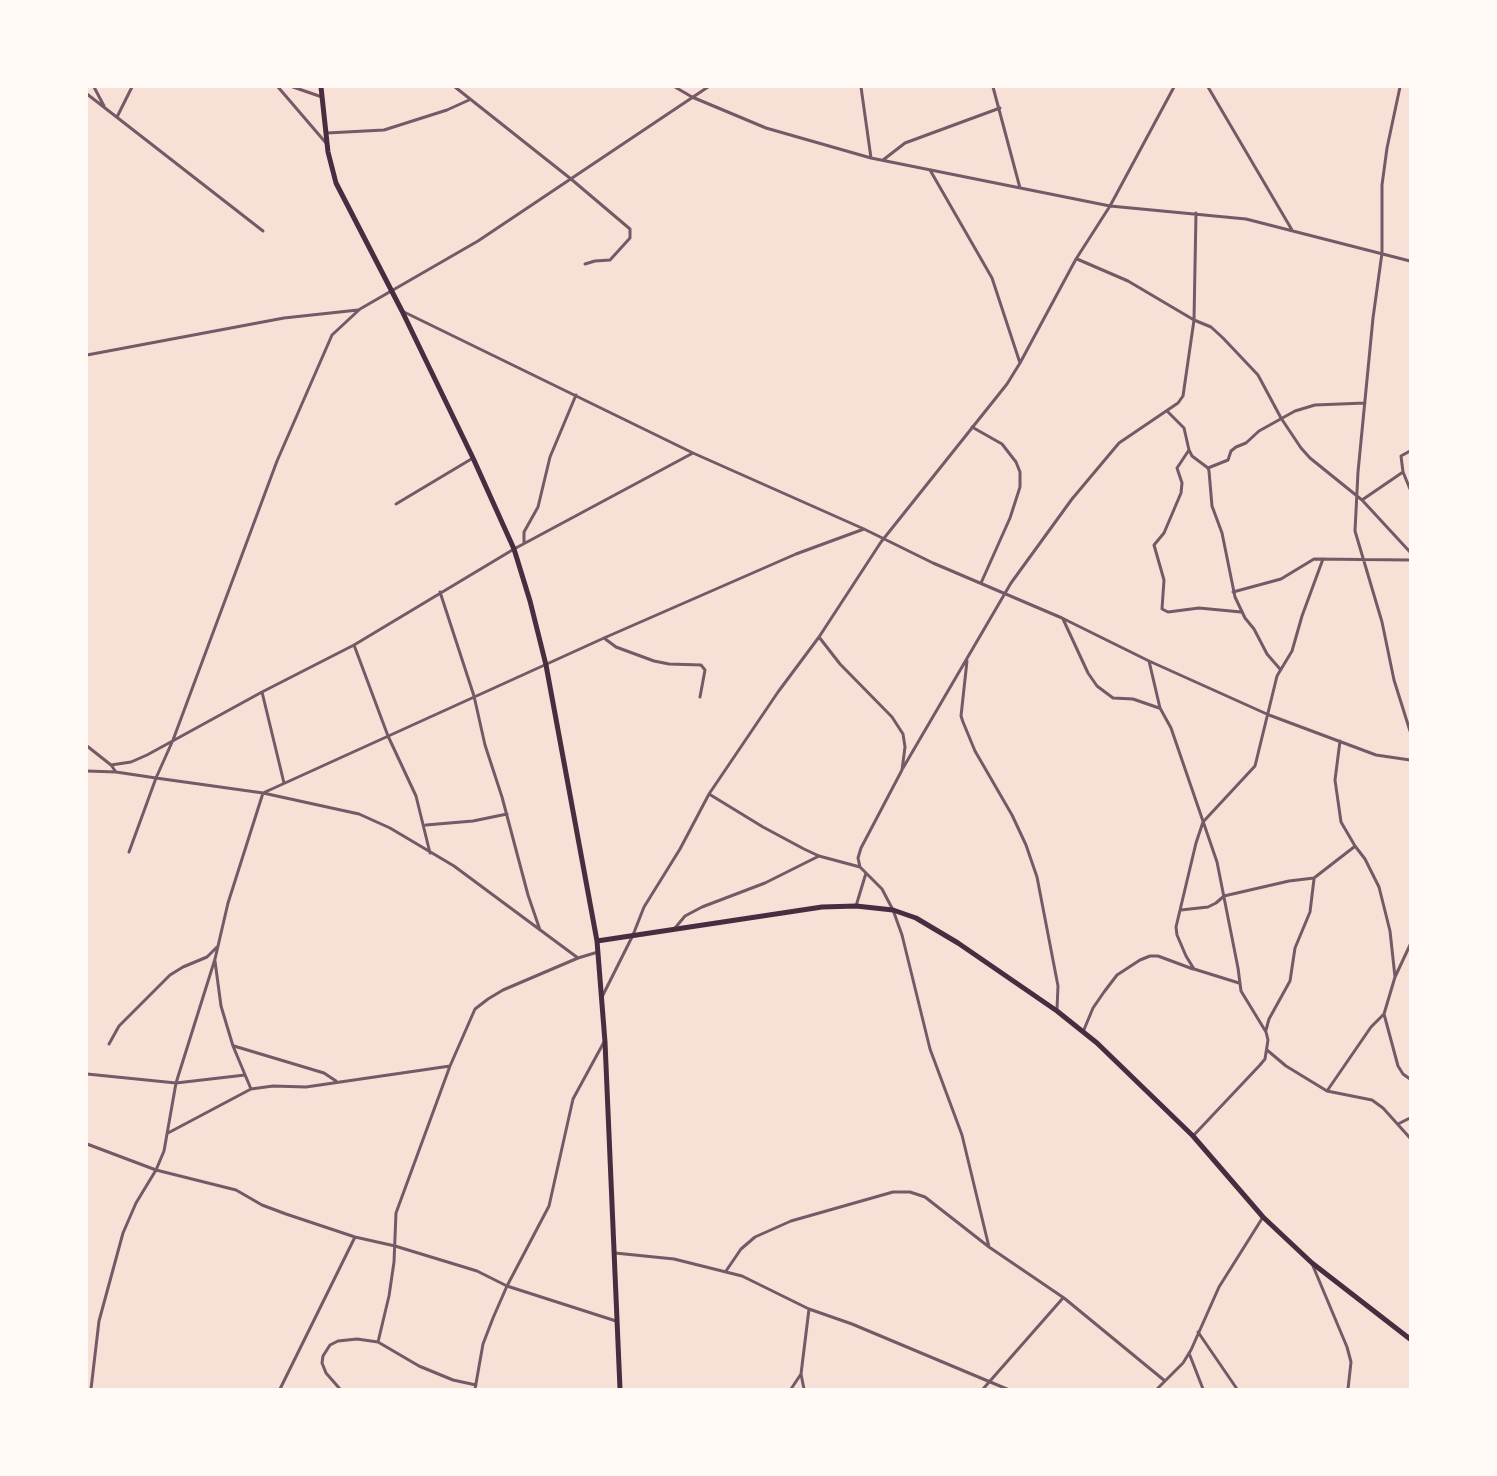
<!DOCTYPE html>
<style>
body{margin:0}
#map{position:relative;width:1497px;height:1476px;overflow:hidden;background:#f7e1d7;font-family:"PT Sans Narrow",sans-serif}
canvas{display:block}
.frame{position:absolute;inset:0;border:88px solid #fffaf5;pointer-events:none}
</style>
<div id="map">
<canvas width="1497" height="1476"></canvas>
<div class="frame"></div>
</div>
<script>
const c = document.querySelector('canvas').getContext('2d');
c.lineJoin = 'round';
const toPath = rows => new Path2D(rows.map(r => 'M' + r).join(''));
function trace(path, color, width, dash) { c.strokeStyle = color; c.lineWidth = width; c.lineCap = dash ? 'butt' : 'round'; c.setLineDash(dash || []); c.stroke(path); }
trace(toPath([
 [94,87,104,106],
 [278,87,326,143],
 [293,87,322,97],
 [455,87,571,179,630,229,630,238,610,260,595,261,585,264],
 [675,87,692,97,766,128,871,158,1110,206,1246,219,1410,261],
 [861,87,871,158],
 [993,87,1020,188],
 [1208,87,1292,230],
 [1400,87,1387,148,1382,185,1382,253,1373,318,1358,472,1355,531,1382,622,1394,680,1410,731],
 [87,94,263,231],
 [117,117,132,87],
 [327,133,384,130,447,110,469,100],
 [883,160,905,143,1000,108],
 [930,170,992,278,1020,363],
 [1077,259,1128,281,1194,320,1211,327,1223,338,1258,375,1281,418,1301,448,1310,458,1362,500,1410,552],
 [402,311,693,453,864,529,933,563,1062,618,1149,661,1269,715,1376,755,1410,760],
 [87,355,284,318,358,310],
 [1167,411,1184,428,1189,450,1192,456,1208,468,1209,471,1212,506,1222,533,1235,597,1245,618,1254,629,1267,654,1280,669],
 [972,427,1002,444,1016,462,1020,472,1020,487,1010,518,981,583],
 [1189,450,1177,468,1182,483,1181,493,1164,533,1154,545,1164,580,1162,609,1168,612,1199,608,1241,612],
 [1410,451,1401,456,1403,472,1410,489],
 [1208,468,1228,460,1231,451,1236,447,1246,443,1259,431,1295,411,1315,405,1365,403],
 [1362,500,1403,472],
 [396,504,473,458],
 [524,543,524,532,538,507,550,457,576,395],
 [440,592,474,696,485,745,502,797,528,895,540,930],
 [1233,592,1281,579,1314,559,1410,560],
 [1063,619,1088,673,1097,686,1113,698,1133,699,1159,708],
 [819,637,840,664,892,717,903,734,905,747,902,770,861,848,858,858,860,867,882,889,893,910,902,935,930,1049,962,1135,989,1247],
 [604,638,616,647,654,661,669,664,701,665,705,670,700,697],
 [354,645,388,736,416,796,430,853],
 [967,661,961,716,963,722,975,751,1012,815,1026,845,1037,877,1058,986,1057,1009],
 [1149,661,1160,708,1171,728,1217,862,1238,968,1241,991,1266,1032,1268,1040,1265,1059,1260,1065,1193,1136],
 [262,692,284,783],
 [1340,741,1335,780,1341,822,1355,846,1365,859,1379,887,1390,931,1395,977],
 [87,746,111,765,116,772,156,778,173,740,277,461,332,335,360,309,478,241,708,87],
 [111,765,131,762,147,755,262,692,354,645,514,549,693,453],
 [903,768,1011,583,1072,499,1119,443,1178,403,1183,396,1194,320,1196,213],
 [87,771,116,772],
 [709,794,763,827,804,849,819,856,860,867],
 [426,825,473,821,507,814],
 [129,852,156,778,263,793,604,638,796,554,864,529],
 [856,906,866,873],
 [1181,910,1208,907,1216,903,1224,896,1289,881,1314,878,1354,847],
 [675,928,685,916,702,907,765,883,819,856],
 [215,961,221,1006,233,1046,251,1089],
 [1239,983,1194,969,1186,956,1177,935,1176,927,1196,843,1203,822,1255,766,1277,676,1292,651,1302,616,1323,559],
 [602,997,633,935,644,907,680,849,709,794,778,692,819,637,881,542,1007,384,1020,363,1076,259,1110,206,1174,87],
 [1384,1014,1398,1066,1403,1074,1410,1079],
 [1266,1030,1269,1019,1290,981,1295,948,1310,912,1314,879],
 [1083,1032,1093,1008,1104,992,1117,975,1140,960,1150,956,1158,956,1193,969],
 [109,1044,119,1026,170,975,183,967,207,957,217,947],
 [234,1046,324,1073,336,1081],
 [1267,1050,1286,1066,1327,1091,1372,1100,1383,1108,1410,1138],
 [87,1074,176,1083,245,1075],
 [1327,1091,1371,1027,1384,1014,1395,977,1410,945],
 [1398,1124,1410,1118],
 [168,1133,251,1089,273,1086,306,1087,450,1066],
 [87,1144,156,1170,236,1190,262,1205,286,1214,355,1237,395,1246,477,1271,507,1286,616,1321],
 [615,1253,674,1259,742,1276,809,1309,852,1324,1007,1389],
 [1313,1266,1347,1347,1351,1362,1348,1389],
 [726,1271,741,1249,755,1237,791,1221,893,1192,910,1192,925,1197,989,1247,1064,1298,1165,1381],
 [1198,1332,1237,1389],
 [378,1342,389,1296,394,1262,396,1213,450,1066,475,1009,488,999,503,990,578,958,598,952],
 [1189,1353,1203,1389],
 [91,1389,99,1321,123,1233,136,1203,156,1170,164,1151,176,1083,215,959,228,903,263,793,359,814,390,828,454,866,578,958],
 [280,1389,355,1237],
 [340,1389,326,1373,322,1363,323,1356,330,1345,338,1341,357,1339,378,1342,419,1366,453,1380,476,1385],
 [475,1389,483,1344,493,1318,507,1286,549,1206,573,1099,604,1042],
 [791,1389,801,1374],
 [804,1389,801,1374,809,1309],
 [983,1389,1063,1298],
 [1157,1389,1183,1363,1191,1350,1219,1287,1263,1217]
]), '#755966', 3);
trace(toPath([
 [321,87,328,152,336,183,402,311,473,458,514,549,530,601,546,665,597,941,822,907,856,906,893,910,916,918,958,943,1057,1011,1097,1043,1193,1136,1263,1217,1312,1263,1410,1339],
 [597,941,605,1042,620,1389]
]), '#4a2c40', 5);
</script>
